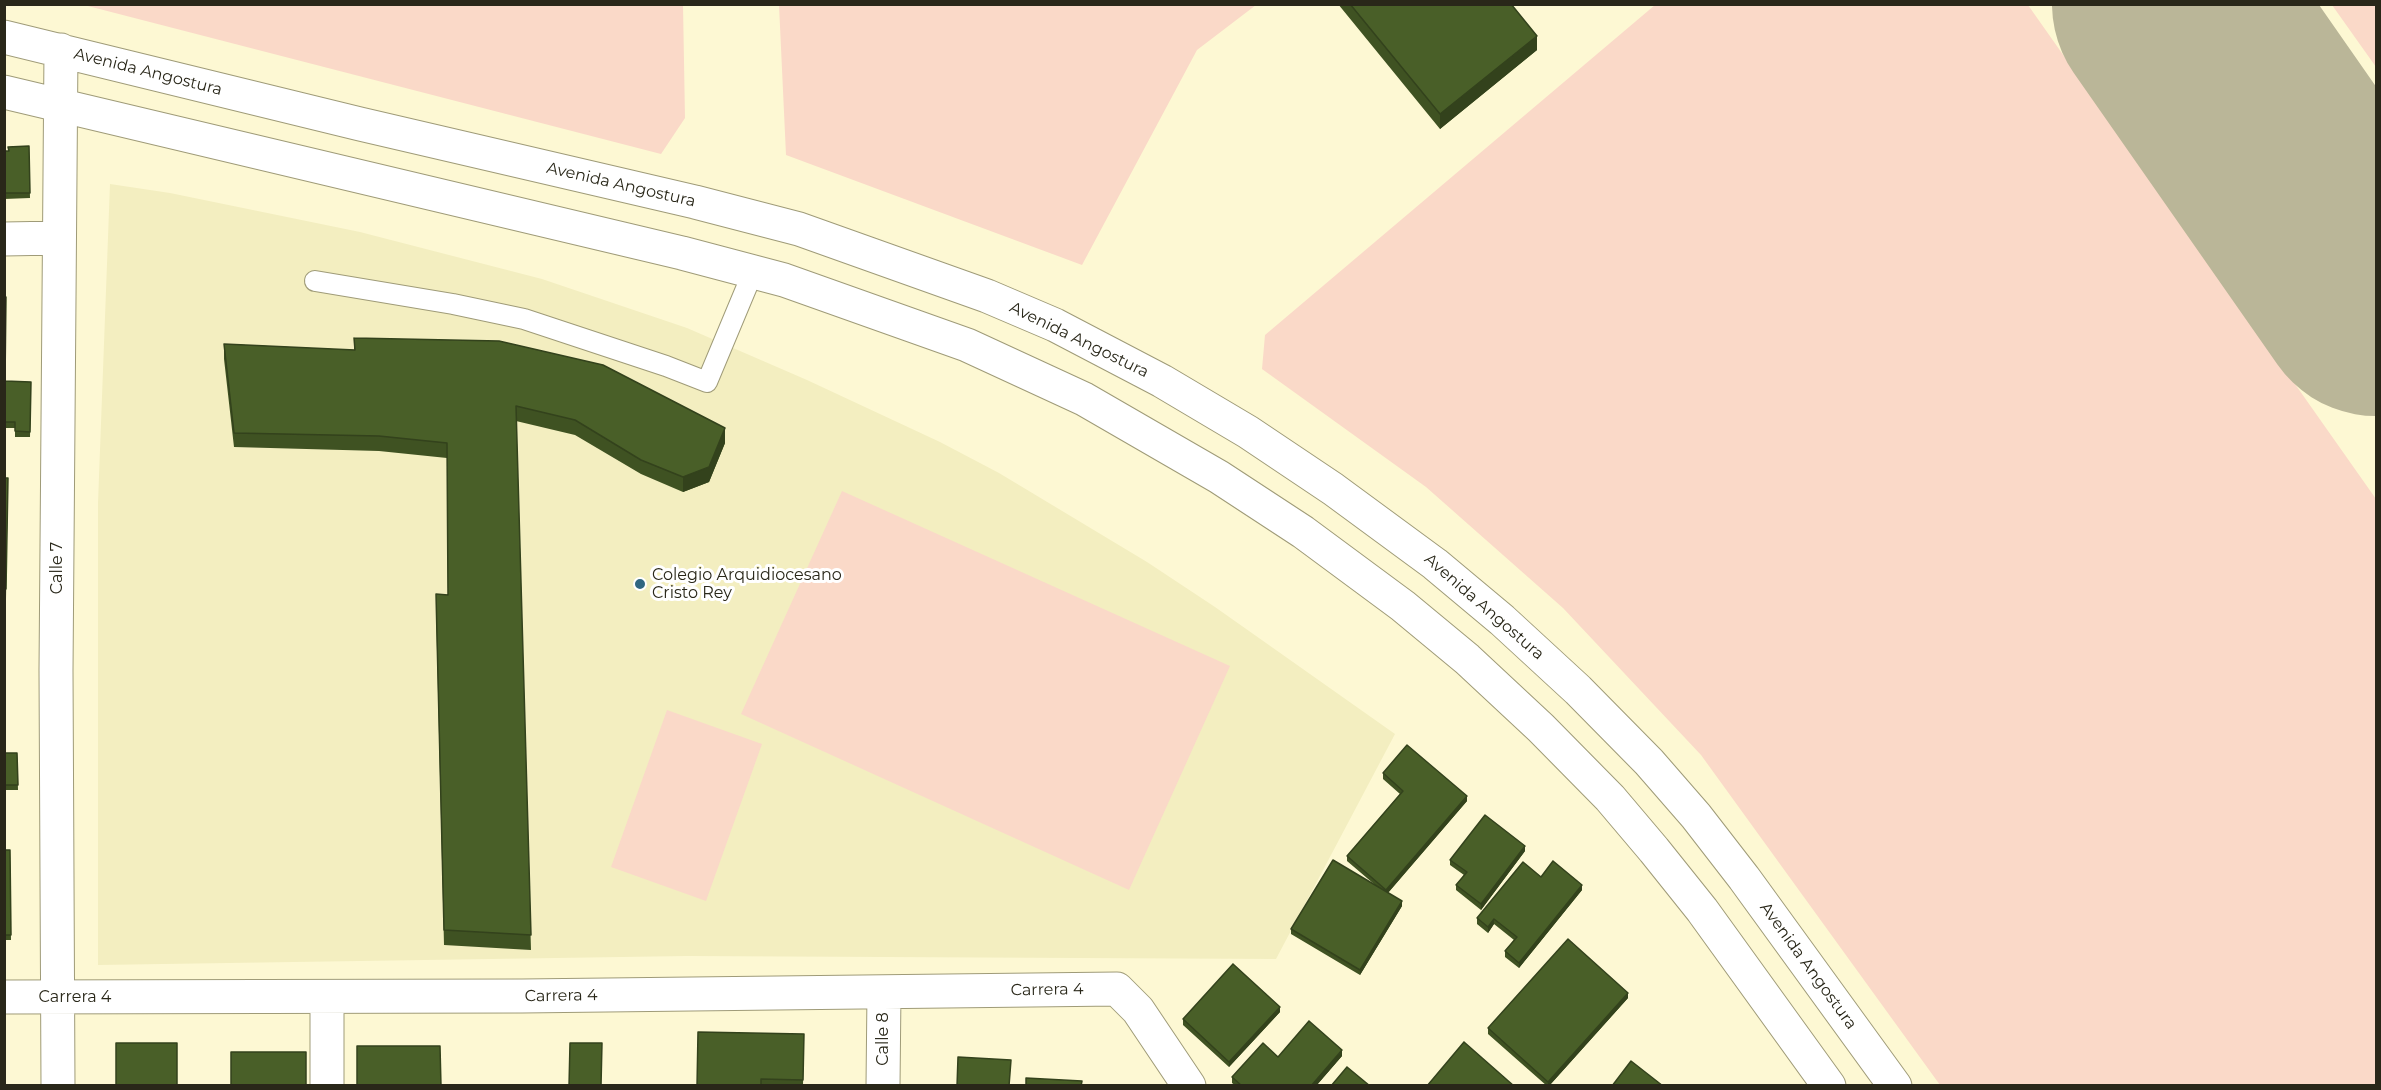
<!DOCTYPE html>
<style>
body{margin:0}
#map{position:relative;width:2381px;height:1090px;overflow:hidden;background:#fdf8d3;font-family:Montserrat,sans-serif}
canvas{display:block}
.frame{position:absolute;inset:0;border:6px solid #292719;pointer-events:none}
</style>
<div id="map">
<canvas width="2381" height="1090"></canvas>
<div class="frame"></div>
</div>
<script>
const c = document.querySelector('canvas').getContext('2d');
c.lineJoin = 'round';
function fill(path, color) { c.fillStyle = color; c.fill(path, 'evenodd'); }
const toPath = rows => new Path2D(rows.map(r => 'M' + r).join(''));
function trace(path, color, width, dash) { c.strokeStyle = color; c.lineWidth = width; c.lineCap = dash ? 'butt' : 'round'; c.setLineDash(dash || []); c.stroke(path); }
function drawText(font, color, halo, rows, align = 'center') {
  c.font = font + ' Montserrat,sans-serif'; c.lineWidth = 6; c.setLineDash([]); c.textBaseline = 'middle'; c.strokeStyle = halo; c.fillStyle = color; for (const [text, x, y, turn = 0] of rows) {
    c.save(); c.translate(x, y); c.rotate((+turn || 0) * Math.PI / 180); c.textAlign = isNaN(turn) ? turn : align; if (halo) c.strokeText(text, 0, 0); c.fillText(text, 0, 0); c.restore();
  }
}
fill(toPath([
 [110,184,170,193,360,232,542,279,687,328,807,380,940,442,999,473,1147,562,1215,607,1395,734,1276,959,687,956,98,965,98,503]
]), '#f3eec0');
fill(toPath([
 [84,5,683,5,685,118,661,154],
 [779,5,779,4,1256,5,1197,50,1082,265,786,155],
 [1655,5,2028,5,2376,499,2376,1085,1940,1085,1701,755,1563,608,1426,487,1262,369,1265,335],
 [2332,5,2376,5,2376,68,2376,67],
 [842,491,1230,666,1129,890,741,714],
 [667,710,762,744,706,901,611,867]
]), '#fad9c8');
trace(toPath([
 [2172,4,2376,296]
]), '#bab698', 240);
const lane = toPath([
 [315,281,453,304,524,319,666,366,707,382,753,272]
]);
const street = toPath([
 [4,37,360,124,695,202,799,229,987,296,1055,325,1162,381,1248,432,1333,489,1435,564,1502,620,1578,690,1649,762,1696,816,1744,878,1895,1086],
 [4,92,682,253,784,280,967,345,1084,399,1219,477,1303,532,1403,606,1467,659,1541,728,1610,798,1654,850,1702,910,1829,1086],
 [4,239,59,238],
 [4,997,522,996,1117,989,1138,1010,1189,1086],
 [327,997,327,1086],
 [58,1086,56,670,61,50],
 [883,1086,884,992]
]);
trace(lane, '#9f9b78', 22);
trace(street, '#9f9b78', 35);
trace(lane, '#fff', 20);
trace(street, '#fff', 33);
fill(toPath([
 [1338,4,1511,4,1537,50,1440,129],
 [29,146,30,198,4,199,4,151,8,151,8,147],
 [4,297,5,381,31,382,30,437,15,437,15,428,4,428],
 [354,338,725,443,709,482,683,492,641,474,575,435,516,421,531,950,444,945,436,609,448,595,447,458,379,451,234,447,224,359,224,344,354,350],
 [4,478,8,478,6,599,4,599],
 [4,753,17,753,18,790,4,790],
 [1383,773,1467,801,1388,893,1402,906,1360,975,1291,934,1291,929,1374,884,1347,861,1347,856,1400,794,1383,779],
 [4,850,10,850,11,940,4,940],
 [1525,851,1481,910,1456,890,1456,885,1464,875,1450,865,1450,860],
 [1541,877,1582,890,1519,968,1505,957,1505,951,1514,940,1494,924,1488,933,1477,924,1477,918],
 [1628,998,1549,1086,1547,1086,1488,1034,1488,1028],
 [1280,1012,1229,1067,1183,1025,1183,1019],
 [804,1034,803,1085,761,1085,697,1086],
 [1342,1056,1316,1086,1236,1086,1232,1083,1232,1077,1278,1057]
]), '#3f5222');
fill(toPath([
 [1537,36,1537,50,1440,129,1440,114],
 [725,428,725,443,709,482,683,492,683,477],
 [1467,796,1467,801,1386,895,1386,890],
 [1525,846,1525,851,1481,910,1481,904],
 [1582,885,1582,890,1519,968,1519,963],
 [1402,901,1402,906,1360,975,1360,970],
 [1494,919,1494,924,1488,933,1488,927],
 [1628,993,1628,998,1549,1086,1548,1086,1548,1082],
 [1280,1007,1280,1012,1229,1067,1229,1062],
 [1342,1050,1342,1056,1316,1086,1311,1086]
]), '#33421c');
const building = toPath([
 [1350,4,1511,4,1537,36,1440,114,1350,4],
 [29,146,30,193,4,193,4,151,9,151,8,147,29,146],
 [4,297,6,297,5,381,31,382,30,432,15,431,15,422,4,422,4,297],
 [354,338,499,341,603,365,725,428,709,467,683,477,641,460,575,420,516,406,531,935,444,930,436,594,448,595,447,443,379,436,234,433,224,344,355,350,354,338],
 [4,478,8,478,6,589,4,589,4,478],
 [1407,745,1467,796,1386,890,1347,856,1403,791,1383,773,1407,745],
 [4,753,17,753,18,785,4,785,4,753],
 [1485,815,1525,846,1481,904,1456,885,1467,872,1450,860,1485,815],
 [4,850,10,850,11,935,4,935,4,850],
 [1333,860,1402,901,1360,970,1291,929,1333,860],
 [1553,861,1582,885,1519,963,1505,951,1517,937,1494,919,1488,927,1477,918,1523,862,1541,877,1553,861],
 [1568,939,1628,993,1548,1082,1488,1028,1568,939],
 [1233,964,1280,1007,1229,1062,1183,1019,1233,964],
 [1309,1021,1342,1050,1311,1086,1242,1086,1232,1077,1263,1043,1278,1057,1309,1021],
 [698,1032,804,1034,803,1080,761,1079,761,1086,697,1086,698,1032],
 [1464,1042,1514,1086,1427,1086,1464,1042],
 [116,1043,177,1043,177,1086,116,1086,116,1043],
 [570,1043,602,1043,601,1086,569,1086,570,1043],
 [357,1046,440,1046,441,1086,357,1086,357,1046],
 [231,1052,306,1052,306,1086,231,1086,231,1052],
 [958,1057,1011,1060,1009,1086,957,1086,958,1057],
 [1631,1061,1663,1086,1612,1086,1631,1061],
 [1347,1067,1370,1086,1331,1086,1347,1067],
 [1026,1078,1082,1081,1081,1086,1026,1086,1026,1078]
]);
fill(building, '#495f28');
trace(building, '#33421c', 1.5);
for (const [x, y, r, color] of [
 [640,584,6,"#306681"]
]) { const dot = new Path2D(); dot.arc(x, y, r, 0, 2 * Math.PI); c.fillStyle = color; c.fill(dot); trace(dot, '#fff', 2); }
drawText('16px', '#292719', '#fff', [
 ["Avenida Angostura",148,72,14],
 ["Avenida Angostura",621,185,13],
 ["Avenida Angostura",1079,340,26],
 ["Calle 7",57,568,-90],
 ["Avenida Angostura",1484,607,41],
 ["Avenida Angostura",1808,966,54],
 ["Carrera 4",1047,990,-1],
 ["Carrera 4",561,996,-1],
 ["Carrera 4",75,997],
 ["Calle 8",883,1039,-90]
]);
drawText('16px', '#292719', '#fff', [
 ["Colegio Arquidiocesano",652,575],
 ["Cristo Rey",652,593]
], 'left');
</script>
